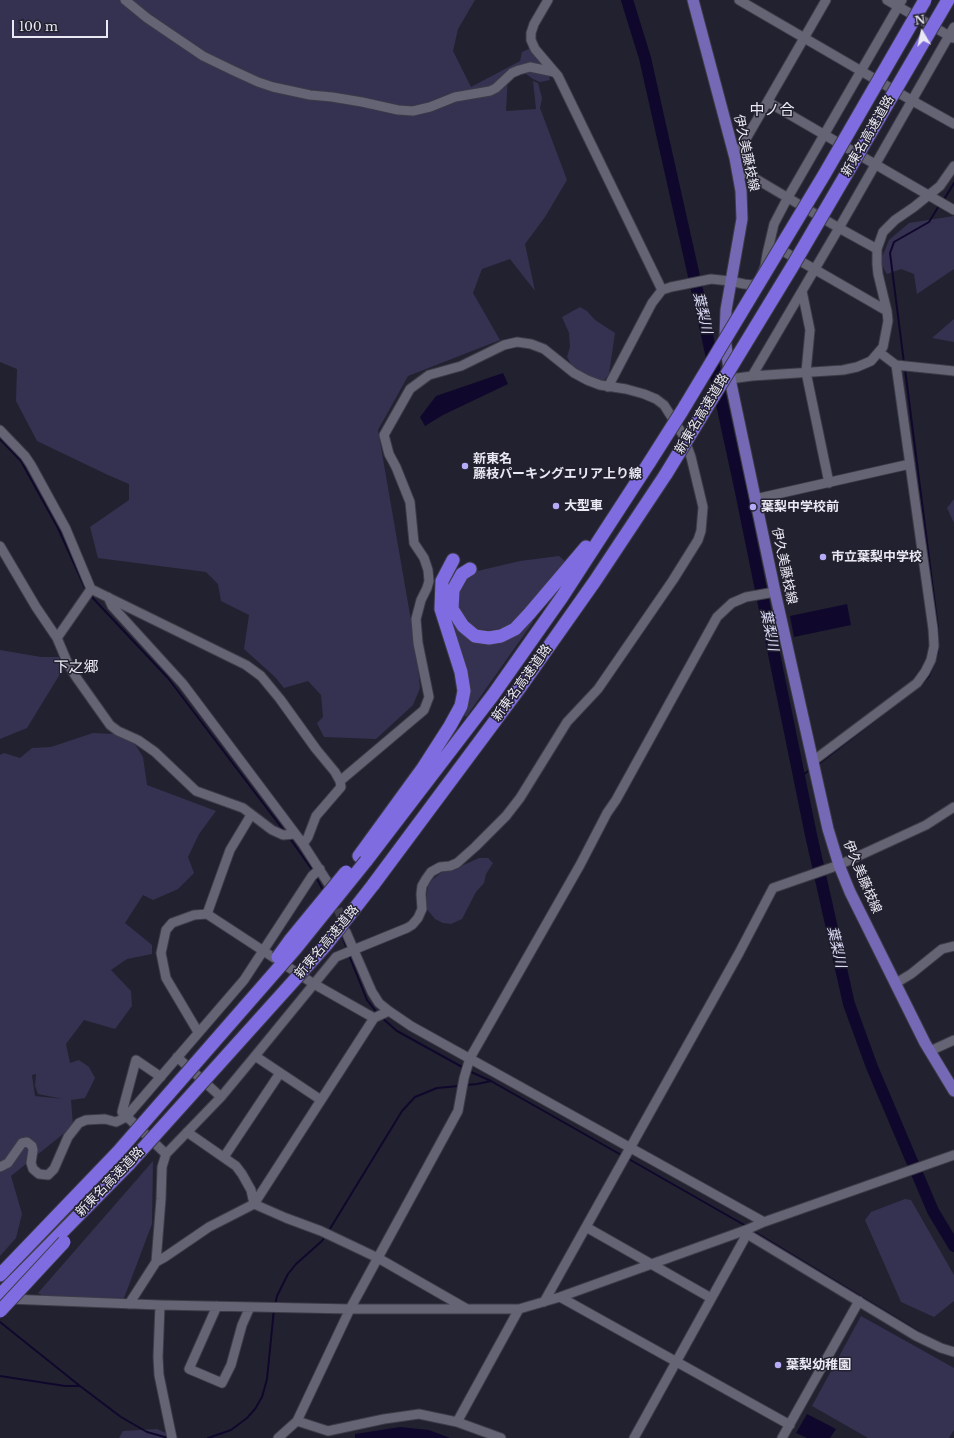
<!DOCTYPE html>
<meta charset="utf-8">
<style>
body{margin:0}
#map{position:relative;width:954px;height:1438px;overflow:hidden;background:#22212f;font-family:"Libre Baskerville",serif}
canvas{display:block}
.north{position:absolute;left:902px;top:12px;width:40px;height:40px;-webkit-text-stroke:3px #22212f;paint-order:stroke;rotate:351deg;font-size:11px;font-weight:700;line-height:16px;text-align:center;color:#eae9f3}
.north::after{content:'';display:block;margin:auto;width:14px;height:18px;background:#eae9f3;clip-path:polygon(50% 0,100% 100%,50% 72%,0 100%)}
.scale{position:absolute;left:12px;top:20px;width:96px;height:18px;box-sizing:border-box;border:2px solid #eae9f3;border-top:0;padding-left:5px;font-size:12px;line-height:14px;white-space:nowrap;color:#eae9f3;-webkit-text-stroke:3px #22212f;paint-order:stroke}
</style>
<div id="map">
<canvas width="954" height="1438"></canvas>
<div class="north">N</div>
<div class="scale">100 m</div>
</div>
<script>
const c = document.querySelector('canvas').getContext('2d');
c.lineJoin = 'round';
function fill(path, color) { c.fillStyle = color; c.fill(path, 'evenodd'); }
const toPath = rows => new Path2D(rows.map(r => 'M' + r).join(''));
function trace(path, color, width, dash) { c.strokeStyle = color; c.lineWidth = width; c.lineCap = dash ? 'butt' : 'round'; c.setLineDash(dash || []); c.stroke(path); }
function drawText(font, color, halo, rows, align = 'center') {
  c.font = font + ' "Libre Baskerville","Noto Sans JP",serif'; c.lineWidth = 3; c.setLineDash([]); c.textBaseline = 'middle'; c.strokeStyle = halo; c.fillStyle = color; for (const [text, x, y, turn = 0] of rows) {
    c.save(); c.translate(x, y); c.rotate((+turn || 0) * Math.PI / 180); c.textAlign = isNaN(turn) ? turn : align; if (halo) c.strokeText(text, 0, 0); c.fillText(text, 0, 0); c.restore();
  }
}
fill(toPath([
 [0,0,475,0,458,29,453,51,471,87,520,61,522,52,531,48,547,69,550,80,540,82,533,79,519,69,508,76,506,111,536,109,533,81,538,83,542,98,540,108,567,180,545,217,525,244,535,291,510,259,482,269,473,293,500,340,408,376,378,430,417,655,420,688,413,705,376,739,324,737,317,723,323,717,321,695,308,681,284,688,275,677,244,649,249,615,221,601,218,584,206,572,98,558,90,527,129,500,129,484,108,475,37,441,16,401,17,369,0,362],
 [954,216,954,269,917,294,914,274,901,269,887,274,880,262,889,240,909,223],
 [580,307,587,311,595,320,615,333,609,374,603,382,575,371,567,357,570,347,569,333,562,317],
 [954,319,954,342,932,338],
 [954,499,954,523,947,508],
 [559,556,566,562,518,620,506,628,490,630,475,629,457,608,458,592,469,573,520,561],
 [449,619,469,640,485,643,509,640,531,620,533,622,466,717,463,714],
 [0,650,41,657,59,657,60,674,27,728,0,739],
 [93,733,114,734,135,744,143,757,147,785,216,811,199,834,188,857,194,873,178,889,153,900,143,895,125,923,152,945,152,954,127,959,111,970,131,991,132,1006,115,1029,84,1020,66,1044,70,1063,79,1060,89,1067,95,1078,85,1098,71,1100,73,1126,11,1176,22,1214,16,1238,0,1256,0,755,4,753,20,758,32,748,51,747],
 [36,1074,35,1086,38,1094,63,1099,35,1096,32,1075],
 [479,858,488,858,493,863,486,874,484,883,476,892,462,919,451,924,443,923,435,919,425,907,428,886,432,880,443,871,455,869],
 [153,1161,152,1224,124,1298,45,1297,38,1293],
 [905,1199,911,1200,954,1275,954,1301,934,1317,901,1302,865,1220,871,1212],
 [861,1316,954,1368,954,1430,949,1438,868,1438,812,1406],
 [157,1429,177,1438,119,1438,123,1431]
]), '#353251');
fill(toPath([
 [503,373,508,384,443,415,425,426,420,417,436,396],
 [847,604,851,625,794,637,790,616],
 [807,1414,836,1429,830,1438,807,1438,796,1433],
 [400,1427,429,1430,450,1438,355,1438,355,1434]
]), '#10082c');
trace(toPath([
 [943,201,954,183],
 [904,363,890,253,894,242,929,222,940,204],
 [905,369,938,629,938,652,929,676,923,682],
 [0,439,21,461,27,472,58,528,86,590],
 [90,595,168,678,285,832],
 [817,765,917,688],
 [800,777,811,769],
 [289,837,313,871],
 [316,877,323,890],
 [343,938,347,949],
 [349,955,367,1000,378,1014],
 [381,1017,397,1031,464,1068],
 [469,1071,491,1081,623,1156],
 [466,1085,477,1084,491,1081],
 [627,1158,746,1226],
 [753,1231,924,1335],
 [328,1232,402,1111,415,1097,437,1088,459,1086],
 [275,1305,277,1296,288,1274,296,1264,322,1241,325,1236],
 [0,1322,80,1386,121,1417,147,1432,168,1438],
 [0,1376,65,1386,80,1386],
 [208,1438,231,1430,247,1418,255,1409,262,1397,267,1379,274,1309]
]), '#10082c', 2);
trace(toPath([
 [627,0,645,58,702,312,741,492,811,835,849,1004,872,1067,933,1211,954,1246]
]), '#10082c', 12);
trace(toPath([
 [333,896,345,927]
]), '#403f4c', 9, [9, 4.5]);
const minor = toPath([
 [125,0,147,18,203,56,234,71,258,82,273,87,310,95,332,97,362,102,398,110,413,111,430,107,455,97,490,91,496,88,512,73,519,70,530,67,554,72],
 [548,0,534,24,531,33,531,40,535,49,558,76,662,290],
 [739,0,911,100,954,124],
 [887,0,953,38],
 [768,102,954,210],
 [735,158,826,0],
 [738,171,751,176,839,228,877,249],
 [776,247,887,311],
 [802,291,810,330,806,372,829,483],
 [879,352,896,365,954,371],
 [752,376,839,228,954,27],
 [730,379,752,376,843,370,857,367,871,361,883,347,888,321,887,311,878,274,877,264,877,249,883,232,895,220,914,207,940,186,954,166],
 [608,387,652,303,662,290,671,287,711,279,730,281,744,284,753,285,759,281,765,266,767,254,774,224,787,199,902,0],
 [0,430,25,456,31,465,66,529,91,589,246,665,261,676,280,699,316,749,335,772,340,781,341,787,316,816,308,837,303,844],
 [755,499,910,464],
 [0,546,36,607,57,638,68,664,76,677,110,725,118,731,138,740,155,752,196,791,243,808,272,830,283,835,295,834],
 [108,597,112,606,183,684,303,844,330,886],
 [57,638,91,589],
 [813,761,917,683,925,672,931,660,934,646,933,629,896,365],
 [207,914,230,850,251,815],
 [346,932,372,992,379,1003,389,1011,411,1026,764,1222],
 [896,983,911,974,942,949,954,946],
 [198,1032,166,978,161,953,166,930,172,923,194,915,207,914,314,984,374,1018],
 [930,1051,954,1040],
 [255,1056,321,1100],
 [177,1057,221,1097],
 [187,1132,236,1166,242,1174,251,1190,254,1204],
 [166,1154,221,1097,255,1056,336,957,407,928,412,925,418,918,422,909,421,894,422,886,426,879,431,872,440,867,450,866,457,863,475,847,506,816,520,798,567,722,598,689,673,580,698,540,701,531,703,507,691,457,683,435,664,405,656,399,644,394,626,389,600,385,587,380,574,373,544,349,531,344,517,342,504,345,461,366,429,375,410,389,384,435,389,454,396,467,410,502,414,543,424,558,428,570,429,581,427,588,421,600,416,619,418,643,429,697,424,710,340,781],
 [224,1157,280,1073],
 [0,1167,8,1163,22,1143,27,1142,32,1146,33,1150,31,1163,33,1169,39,1174,48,1175,54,1169,68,1137,79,1123,86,1120,105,1119,116,1122,126,1117,244,980,312,876,320,869],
 [254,1204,286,1218,321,1231,378,1258,467,1309],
 [586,1227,711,1298],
 [746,1230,747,1234,916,1336,941,1348,954,1352],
 [156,1262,165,1257,209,1227,254,1204,374,1018,389,1011],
 [560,1297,790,1425],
 [8,1299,160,1305,350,1309,519,1309,560,1297,746,1230,764,1222,954,1155],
 [544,1302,739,953,773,888,839,865,926,825,954,807],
 [129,1304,156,1262,161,1199,162,1167,166,1154,122,1112,136,1060,161,1077],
 [160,1305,158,1357,159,1375,172,1438],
 [217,1306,189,1369,222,1383,231,1365,242,1325,250,1307],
 [297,1421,328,1431,384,1419,419,1414,457,1422,501,1438],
 [457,1422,519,1309],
 [278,1438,297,1421,350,1309,458,1111,464,1078,470,1058,580,865,607,813,616,800,717,617,732,603,746,597,775,592],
 [634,1438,747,1234],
 [782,1438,859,1301]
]);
const major = toPath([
 [693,0,735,158,741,191,742,219,726,310,725,337,730,379,775,592,828,829,839,865,850,892,925,1043,954,1091]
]);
const highway = toPath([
 [470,569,462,574,453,590,452,609,463,626,475,636,489,638,501,636,515,629,529,614,586,547],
 [359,856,423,768,450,726,461,706,464,691,461,672,441,609,442,581,453,560],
 [366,861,493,695,562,597,649,463],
 [373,885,521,686,595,581,666,474],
 [0,1275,118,1152],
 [0,1295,129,1164]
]);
trace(minor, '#3c3b47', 11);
trace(major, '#3c3b47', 13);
trace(highway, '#3c3b47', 15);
trace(minor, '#656475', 9);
trace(major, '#7569b5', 11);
trace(highway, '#7f6ce0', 13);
const highwayBridge = toPath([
 [649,463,682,411,824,175,925,0],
 [666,474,792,267,948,0],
 [278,957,291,939,346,872],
 [118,1152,296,948,366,861],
 [129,1164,326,945,373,885],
 [0,1311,64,1242]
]);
trace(highwayBridge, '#3c3b47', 15, []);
trace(highwayBridge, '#7f6ce0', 13);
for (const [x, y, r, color] of [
 [465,466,4,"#b4acf9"],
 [556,506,4,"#b4acf9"],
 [753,507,4,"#b4acf9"],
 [823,557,4,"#b4acf9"],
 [778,1365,4,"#b4acf9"]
]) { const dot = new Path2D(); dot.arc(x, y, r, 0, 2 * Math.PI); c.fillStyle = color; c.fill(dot); trace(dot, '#22212f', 1.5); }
drawText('13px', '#eae9f3', '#22212f', [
 ["新東名高速道路",868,136,-60],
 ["伊久美藤枝線",746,153,78],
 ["新東名高速道路",702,414,-59],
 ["伊久美藤枝線",784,566,78],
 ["新東名高速道路",522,683,-54],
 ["伊久美藤枝線",862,877,67],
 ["新東名高速道路",327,942,-50],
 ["新東名高速道路",110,1182,-46]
]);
drawText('bold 13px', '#eae9f3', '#22212f', [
 ["新東名",473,459],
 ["藤枝パーキングエリア上り線",473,474],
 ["大型車",564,506],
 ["葉梨中学校前",761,507],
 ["市立葉梨中学校",831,557],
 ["葉梨幼稚園",786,1365]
], 'left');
drawText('italic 14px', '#dcdbf8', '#22212f', [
 ["葉梨川",702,313,77],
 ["葉梨川",769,630,79],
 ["葉梨川",836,947,77]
]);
drawText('15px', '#eae9f3', '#22212f', [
 ["中ノ合",772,111],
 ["下之郷",76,668]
]);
</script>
